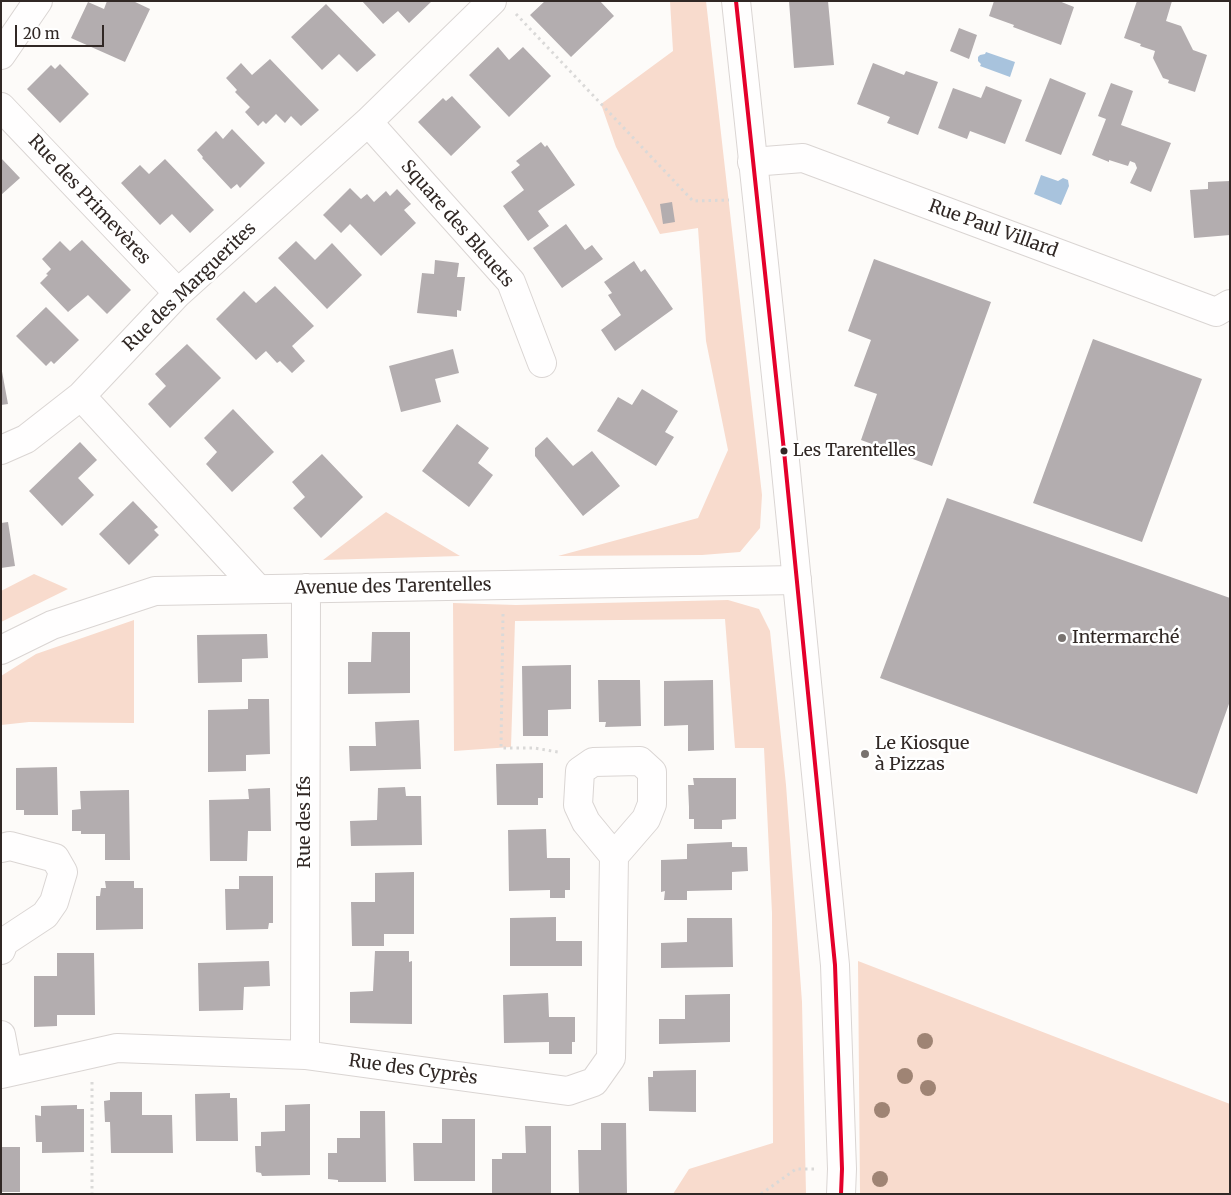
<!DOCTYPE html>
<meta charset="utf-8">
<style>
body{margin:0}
#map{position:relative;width:1231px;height:1195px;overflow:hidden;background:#fdfbf9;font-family:Merriweather,serif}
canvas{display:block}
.frame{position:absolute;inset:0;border:2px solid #312825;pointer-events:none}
.scale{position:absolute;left:15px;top:25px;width:89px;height:22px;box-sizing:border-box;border:2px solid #312825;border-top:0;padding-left:6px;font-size:15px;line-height:18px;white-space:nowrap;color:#312825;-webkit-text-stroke:4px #fff;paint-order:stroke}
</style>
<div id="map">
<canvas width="1231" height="1195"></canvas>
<div class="frame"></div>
<div class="scale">20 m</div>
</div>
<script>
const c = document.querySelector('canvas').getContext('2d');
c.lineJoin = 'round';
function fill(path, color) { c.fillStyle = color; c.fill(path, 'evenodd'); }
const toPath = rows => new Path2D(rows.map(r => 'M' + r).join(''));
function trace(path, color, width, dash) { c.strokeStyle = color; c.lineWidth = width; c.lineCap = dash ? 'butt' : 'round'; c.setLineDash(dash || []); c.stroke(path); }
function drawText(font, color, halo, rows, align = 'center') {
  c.font = font + ' Merriweather,serif'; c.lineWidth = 5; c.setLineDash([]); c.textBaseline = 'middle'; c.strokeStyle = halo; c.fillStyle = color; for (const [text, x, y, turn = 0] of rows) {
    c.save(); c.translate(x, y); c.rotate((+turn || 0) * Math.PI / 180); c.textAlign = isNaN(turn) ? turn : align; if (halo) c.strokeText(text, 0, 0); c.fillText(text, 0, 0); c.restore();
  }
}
fill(toPath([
 [670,1,706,1,762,495,760,528,740,552,702,555,558,556,698,518,728,450,706,341,698,228,660,234,616,147,601,104,673,51],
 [386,512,460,556,323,560],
 [34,574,68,589,1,622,1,591],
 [728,600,759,609,770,631,786,785,802,1002,806,1194,673,1194,689,1169,773,1143,772,913,764,748,735,748,725,619,515,621,511,747,454,751,453,603,516,605],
 [134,620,134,723,29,722,1,725,1,676,36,654],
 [858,961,1230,1104,1230,1194,860,1194]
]), '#f8dbcd');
fill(toPath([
 [986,52,1015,62,1010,77,980,66,981,64,978,61,978,57,980,55,985,54],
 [1041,175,1058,181,1063,178,1068,180,1069,186,1061,205,1034,194]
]), '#a8c3dd');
fill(toPath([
 [107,1,133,1,150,9,125,62,71,38,88,2,104,9],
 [362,1,432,1,409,23,398,11,383,24],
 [545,1,600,1,614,16,571,57,530,15],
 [789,1,828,1,834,65,794,68],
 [994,1,1059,1,1074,7,1061,45,1013,27,1014,25,989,16],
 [1137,1,1172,1,1166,21,1181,26,1193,50,1207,55,1195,92,1168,83,1169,80,1163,78,1153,58,1155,51,1140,46,1141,44,1124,38],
 [326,4,376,55,357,72,339,54,322,70,291,37],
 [959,28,977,35,969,59,950,51],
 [498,47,509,60,523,47,551,76,509,117,469,75],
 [270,59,319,110,301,126,291,116,285,123,276,114,266,124,263,121,258,126,245,112,250,107,235,92,237,90,226,78,241,63,252,75],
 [873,63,904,75,906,71,938,82,918,135,887,123,890,117,857,104],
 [60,64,89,94,60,123,27,89,51,65,55,69],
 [1050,78,1086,93,1061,155,1025,141],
 [1111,83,1133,91,1121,125,1171,143,1151,192,1130,183,1137,168,1135,163,1130,161,1128,166,1109,160,1109,162,1092,155,1106,119,1098,116],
 [986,86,1022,100,1005,144,970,131,967,139,938,128,953,88,981,98],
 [452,96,481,127,451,156,418,122,443,98,446,101],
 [232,129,265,163,240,188,237,184,231,189,202,158,203,157,197,150,216,131,223,139],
 [541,142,545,147,547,145,575,185,538,211,549,226,528,241,503,206,524,190,511,172,520,165,516,161],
 [1,158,20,178,1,195],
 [165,159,214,210,190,233,172,214,160,225,121,183,140,165,149,174],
 [1230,181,1230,235,1194,238,1190,190,1208,189,1208,182],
 [350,188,361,199,367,194,374,202,386,191,390,196,397,189,411,204,404,210,416,223,381,256,350,224,341,233,323,215],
 [672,202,675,222,663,224,660,204],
 [566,224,585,250,592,245,603,259,562,288,533,248],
 [82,240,131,290,107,314,88,295,68,312,40,283,48,275,46,274,51,269,42,259,60,241,70,251],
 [296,241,315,260,332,243,362,275,327,309,278,258],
 [874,259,991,302,932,466,861,440,877,394,854,386,871,340,848,331],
 [435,260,459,263,457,277,465,277,461,311,457,310,457,317,417,313,422,273,434,274],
 [634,261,641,272,645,269,673,309,615,351,601,330,621,315,608,295,612,293,604,282],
 [275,286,314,326,292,346,305,361,292,373,280,361,277,363,266,351,256,360,216,319,244,291,256,303],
 [46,307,79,340,54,364,51,361,46,366,16,336],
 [1093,339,1202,379,1142,542,1033,503],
 [187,344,221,378,170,428,148,404,166,386,155,374],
 [453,349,459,373,435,379,441,402,401,412,389,366],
 [1,366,8,404,1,405],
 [642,389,678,411,665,432,674,437,656,466,597,431,618,397,632,405],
 [233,409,274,452,232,492,206,464,217,452,204,438],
 [457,424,489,448,478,463,493,475,469,507,422,471],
 [547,437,573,466,592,451,620,486,583,516,535,456,535,448],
 [80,442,97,460,78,478,94,495,62,526,29,491],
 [322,454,363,497,321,538,293,508,305,497,292,482],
 [947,498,1230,598,1230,701,1197,794,880,678],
 [133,501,158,527,154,530,159,535,129,565,99,534],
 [8,522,15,566,1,568,1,523],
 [372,632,410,632,410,693,348,694,348,662,371,662],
 [267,634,268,658,242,659,242,682,198,683,197,635],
 [571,665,571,709,548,710,548,736,523,736,522,666],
 [598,680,640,680,641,726,605,727,606,722,599,722],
 [713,680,714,750,688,751,688,725,664,726,664,681],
 [248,699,269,699,270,754,246,755,246,771,208,772,208,710,248,709],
 [419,720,421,769,350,771,349,746,376,746,375,722],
 [543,763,543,798,538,798,538,805,497,805,496,764],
 [57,767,58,815,24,815,24,810,16,810,16,768],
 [693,778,736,778,736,819,722,820,722,829,694,829,694,819,689,819,689,807,688,785,694,785],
 [405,787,406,796,421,796,422,845,351,846,350,821,377,820,378,788],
 [270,788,271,831,248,831,247,861,210,861,209,800,249,799,248,789],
 [129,790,130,860,105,860,105,834,81,834,81,831,72,831,72,810,81,809,80,791],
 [546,829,547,858,570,858,570,890,565,890,565,898,550,898,550,890,509,891,508,830],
 [732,842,732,847,747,847,748,871,732,872,732,890,687,891,687,900,664,900,665,891,661,892,661,860,687,859,687,844],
 [414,872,414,934,384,934,384,946,352,946,351,902,375,902,375,873],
 [239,876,273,876,273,923,269,923,268,929,226,930,225,889,239,889],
 [105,881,134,881,134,888,143,888,143,929,96,930,96,896,100,896,101,888,106,888],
 [556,917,556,941,582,941,582,966,510,966,510,918],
 [687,918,732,918,733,967,661,968,661,943,687,942],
 [375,951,409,951,409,962,412,961,412,1024,350,1023,350,992,373,991],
 [57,953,94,953,95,1015,57,1015,57,1026,34,1027,34,976,57,976],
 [269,961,270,986,244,987,243,1010,199,1011,198,963],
 [548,993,549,1017,575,1017,575,1042,572,1042,572,1054,549,1054,549,1042,504,1043,503,995],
 [730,994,730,1042,659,1044,659,1019,685,1019,685,995],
 [696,1070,696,1112,649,1111,648,1077,653,1077,653,1071],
 [110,1092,142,1092,142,1115,172,1115,173,1153,111,1153,110,1122,105,1122,104,1101,110,1100],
 [230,1093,230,1098,237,1098,238,1141,196,1141,195,1094],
 [310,1104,310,1175,262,1176,261,1173,256,1172,255,1146,261,1146,261,1132,285,1131,285,1105],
 [77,1105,77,1109,84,1109,84,1152,42,1153,42,1142,36,1142,35,1115,41,1116,41,1106],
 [360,1111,385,1111,386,1182,338,1182,338,1180,328,1179,328,1153,337,1153,337,1138,360,1138],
 [442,1119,475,1119,475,1181,414,1181,413,1143,442,1143],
 [601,1123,626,1123,627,1194,579,1194,578,1150,601,1150],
 [525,1126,551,1126,551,1194,492,1193,492,1159,502,1159,502,1153,526,1153],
 [1,1147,20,1147,20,1192,1,1192]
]), '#b3adaf');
const minor = toPath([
 [1,55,38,1],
 [1,107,178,293],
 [368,122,511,282,542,363],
 [752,162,803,158,1216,312,1230,304],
 [1,450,26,439,81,396],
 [258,589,81,396,178,293,368,122,492,1],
 [1,650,52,625,155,591,797,580],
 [1,848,10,846,55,858,63,872,54,902,45,915,4,942,1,950],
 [1,1035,8,1072],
 [305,1055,306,588],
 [1,1074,117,1048,305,1055,568,1091,594,1082,611,1058,614,856,646,819,652,804,652,772,640,761,593,762,580,771,578,805,586,822,614,856]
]);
const tertiary = toPath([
 [736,1,784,451,835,965,842,1169,841,1194]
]);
trace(minor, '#dad5d3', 30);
trace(tertiary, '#dad5d3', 30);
trace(toPath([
 [516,14,693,201,729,200],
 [503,614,501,748,534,748,558,752],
 [92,1082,92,1194],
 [761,1194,796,1169,815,1169]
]), '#dad9d8', 3, [2.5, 4]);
trace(minor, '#fffefe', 28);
trace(tertiary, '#fffefe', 28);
trace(toPath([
 [736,1,784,451,835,965,842,1169,841,1194]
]), '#e4002b', 4);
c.fillStyle = '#9f8474';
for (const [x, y] of [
 [925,1041],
 [905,1076],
 [928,1088],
 [882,1110],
 [880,1179]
]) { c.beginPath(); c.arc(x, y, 8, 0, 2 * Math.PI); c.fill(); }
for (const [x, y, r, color] of [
 [784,451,4.5,"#312825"],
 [1062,638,5,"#78726f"],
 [865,754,5,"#78726f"]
]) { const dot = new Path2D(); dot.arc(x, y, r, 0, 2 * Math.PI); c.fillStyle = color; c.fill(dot); trace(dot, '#fff', 2); }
drawText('17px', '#312825', '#fff', [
 ["Les Tarentelles",793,451]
], 'left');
drawText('18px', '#312825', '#fff', [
 ["Rue des Primevères",89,200,47],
 ["Square des Bleuets",457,224,49],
 ["Rue Paul Villard",993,229,20],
 ["Rue des Marguerites",190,287,-44],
 ["Avenue des Tarentelles",393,587,-1],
 ["Rue des Ifs",305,822,-90],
 ["Rue des Cyprès",413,1070,8]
]);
drawText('18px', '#312825', '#fff', [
 ["Intermarché",1072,638],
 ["Le Kiosque",875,744],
 ["à Pizzas",875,765]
], 'left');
</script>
